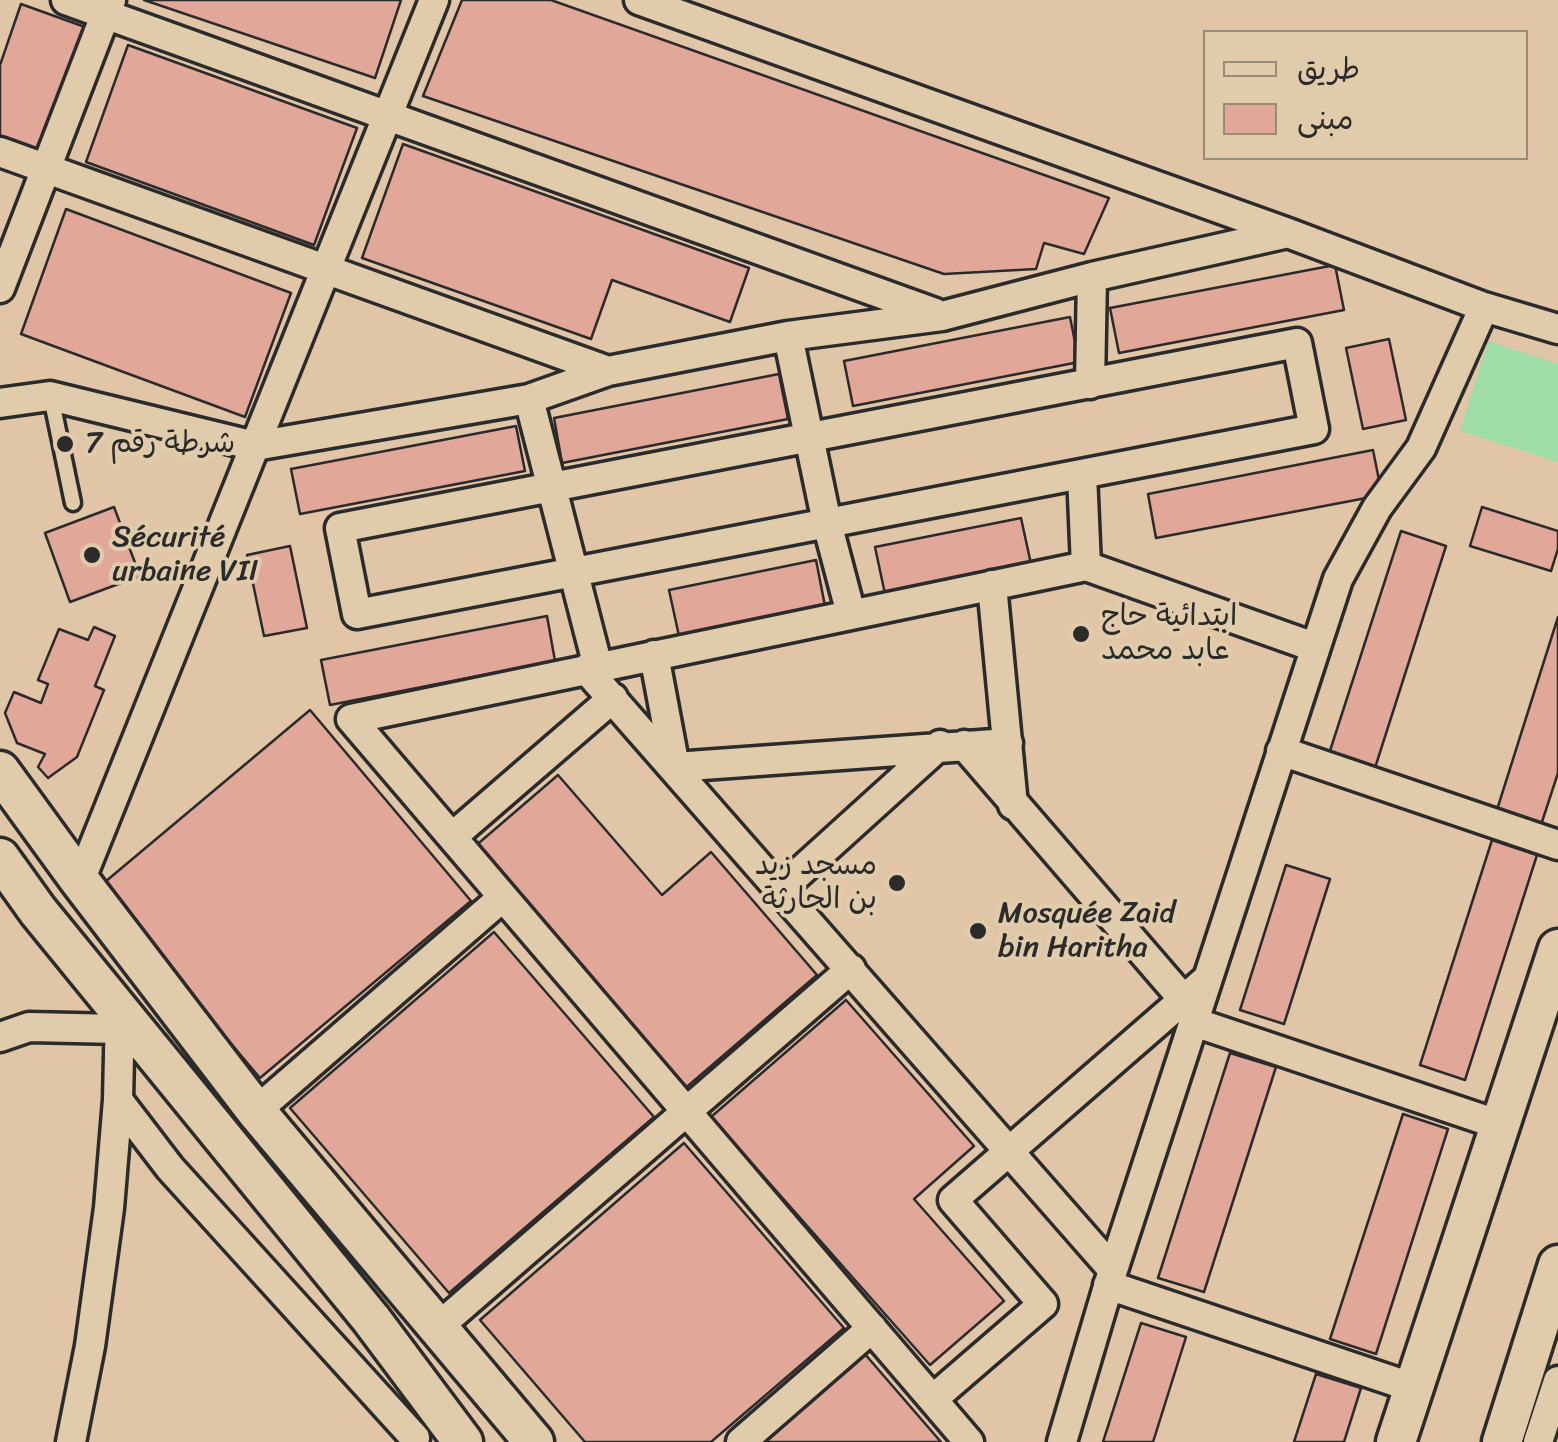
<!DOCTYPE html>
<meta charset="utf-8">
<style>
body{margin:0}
#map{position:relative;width:1558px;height:1442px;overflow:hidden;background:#e0c5a7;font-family:Sriracha,"Playpen Sans Arabic",sans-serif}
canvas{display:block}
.legend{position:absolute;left:1203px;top:30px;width:325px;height:130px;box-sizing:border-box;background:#e0ccaa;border:2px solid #988c77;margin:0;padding:12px 18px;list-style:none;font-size:30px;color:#2b2b2b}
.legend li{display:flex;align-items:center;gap:20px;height:50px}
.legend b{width:50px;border:2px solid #988c77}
</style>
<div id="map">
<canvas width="1558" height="1442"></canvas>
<ul class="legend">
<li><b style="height:12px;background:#e0ccaa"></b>طريق</li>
<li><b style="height:28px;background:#e1a89a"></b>مبنى</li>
</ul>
</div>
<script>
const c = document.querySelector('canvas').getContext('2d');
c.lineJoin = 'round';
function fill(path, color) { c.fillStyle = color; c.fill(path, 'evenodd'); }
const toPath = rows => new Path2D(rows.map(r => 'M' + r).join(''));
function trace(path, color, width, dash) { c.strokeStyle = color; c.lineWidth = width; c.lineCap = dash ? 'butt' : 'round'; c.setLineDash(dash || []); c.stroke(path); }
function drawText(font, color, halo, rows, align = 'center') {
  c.font = font + ' Sriracha,"Playpen Sans Arabic",sans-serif'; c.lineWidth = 8; c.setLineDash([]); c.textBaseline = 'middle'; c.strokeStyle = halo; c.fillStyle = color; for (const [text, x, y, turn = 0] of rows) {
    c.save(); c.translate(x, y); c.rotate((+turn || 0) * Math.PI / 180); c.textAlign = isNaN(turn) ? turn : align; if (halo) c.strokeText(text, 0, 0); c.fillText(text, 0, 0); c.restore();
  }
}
fill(toPath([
 [1488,341,1558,364,1558,462,1460,431]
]), '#9edda5');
const building = toPath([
 [144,0,401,0,375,78,144,0],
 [462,0,551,0,1109,198,1084,254,1044,243,1036,269,944,274,423,96,462,0],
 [21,4,85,27,40,153,0,138,0,65,21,4],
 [128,45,357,128,314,245,86,162,128,45],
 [403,144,749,268,730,322,612,280,591,339,362,258,403,144],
 [66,209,291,293,245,417,21,334,66,209],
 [1335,265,1344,310,1119,353,1110,308,1335,265],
 [1070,317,1079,362,853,406,844,361,1070,317],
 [1389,339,1406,420,1363,429,1346,348,1389,339],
 [779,374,788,419,562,463,554,418,779,374],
 [516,426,525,471,300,514,291,469,516,426],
 [1373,450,1382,495,1156,538,1148,494,1373,450],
 [114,507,140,576,70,602,45,533,114,507],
 [1482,507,1558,531,1558,549,1551,571,1470,546,1482,507],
 [1021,518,1031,564,885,594,875,547,1021,518],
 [1401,531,1446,546,1374,771,1328,757,1401,531],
 [290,546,307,628,264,636,247,555,290,546],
 [816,560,825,606,679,636,669,590,816,560],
 [547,616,555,661,330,705,321,660,547,616],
 [1558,617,1558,773,1539,831,1495,816,1558,617],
 [94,627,115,636,95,686,104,690,77,757,48,778,38,767,45,754,17,743,5,713,14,692,41,703,48,684,38,680,59,629,88,640,94,627],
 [310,710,471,901,260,1078,99,887,310,710],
 [558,775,662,895,711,852,817,975,682,1091,473,848,558,775],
 [1492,840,1537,855,1465,1080,1420,1065,1492,840],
 [1286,865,1330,879,1284,1024,1240,1010,1286,865],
 [494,932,654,1117,449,1293,290,1108,494,932],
 [846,1000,974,1146,914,1199,1004,1301,930,1365,711,1117,846,1000],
 [1230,1053,1276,1067,1204,1292,1158,1278,1230,1053],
 [1403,1114,1448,1129,1376,1354,1330,1339,1403,1114],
 [684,1143,844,1328,711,1442,585,1442,480,1320,684,1143],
 [1141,1323,1186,1337,1153,1442,1103,1442,1141,1323],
 [864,1353,941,1442,762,1442,864,1353],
 [1316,1374,1361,1388,1344,1442,1294,1442,1316,1374]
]);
fill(building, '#e1a89a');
trace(building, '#2b2b2b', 2.5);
const service = toPath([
 [51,397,73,503]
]);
const minor = toPath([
 [66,0,935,313],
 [639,0,1288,233,1484,307,1558,329],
 [0,152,608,371],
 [0,288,111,0],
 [788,336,827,523,851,614],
 [1297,343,1314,429,357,614,340,528,1297,343],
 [1090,384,1092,277],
 [529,399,598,667],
 [0,403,50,396,255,446,529,399,608,371,788,336,942,316,1092,277,1288,233],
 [1082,474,1086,566,1314,647],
 [992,585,1013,805],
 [654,655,675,767,1008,743],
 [586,669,1113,1270],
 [964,745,1184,1000],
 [1281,751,1558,845],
 [452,837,613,698],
 [80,881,434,0],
 [781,889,940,745],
 [1194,1022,1500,1125],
 [0,1037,29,1027,119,1029],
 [118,1100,170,1168,415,1438],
 [256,1111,503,897],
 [1108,1285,1414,1388],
 [438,1327,851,969],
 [933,1399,1043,1304,953,1200,1206,980],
 [71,1442,90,1346,109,1208,118,1100,120,1011],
 [741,1442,872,1328],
 [969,1442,351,719,1086,566],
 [1062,1442,1113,1270,1338,579,1377,508,1421,448,1484,307],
 [1538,1442,1558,1381]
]);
const secondary = toPath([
 [0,771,80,881,256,1111,534,1442],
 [0,858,38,911,371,1319,463,1442],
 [1396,1442,1558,949],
 [1502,1442,1558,1265]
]);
trace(service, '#2b2b2b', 21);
trace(minor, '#2b2b2b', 35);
trace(secondary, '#2b2b2b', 45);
trace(service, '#e0ccaa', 14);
trace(minor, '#e0ccaa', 28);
trace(secondary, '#e0ccaa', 38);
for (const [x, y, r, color] of [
 [65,444,10,"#2b2b2b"],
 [92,555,10,"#2b2b2b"],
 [1081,634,10,"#2b2b2b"],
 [897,883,10,"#2b2b2b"],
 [978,931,10,"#2b2b2b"]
]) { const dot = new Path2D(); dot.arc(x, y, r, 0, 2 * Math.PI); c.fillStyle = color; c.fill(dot); trace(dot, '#e0ccaa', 4); }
drawText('30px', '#2b2b2b', '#e0ccaa', [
 ["شرطة رقم 7",85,444],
 ["Sécurité",112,538],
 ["urbaine VII",112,572],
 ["ابتدائية حاج",1101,617],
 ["عابد محمد",1101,651],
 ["مسجد زيد",877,866,"right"],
 ["بن الحارثة",877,900,"right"],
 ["Mosquée Zaid",998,914],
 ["bin Haritha",998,948]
], 'left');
</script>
